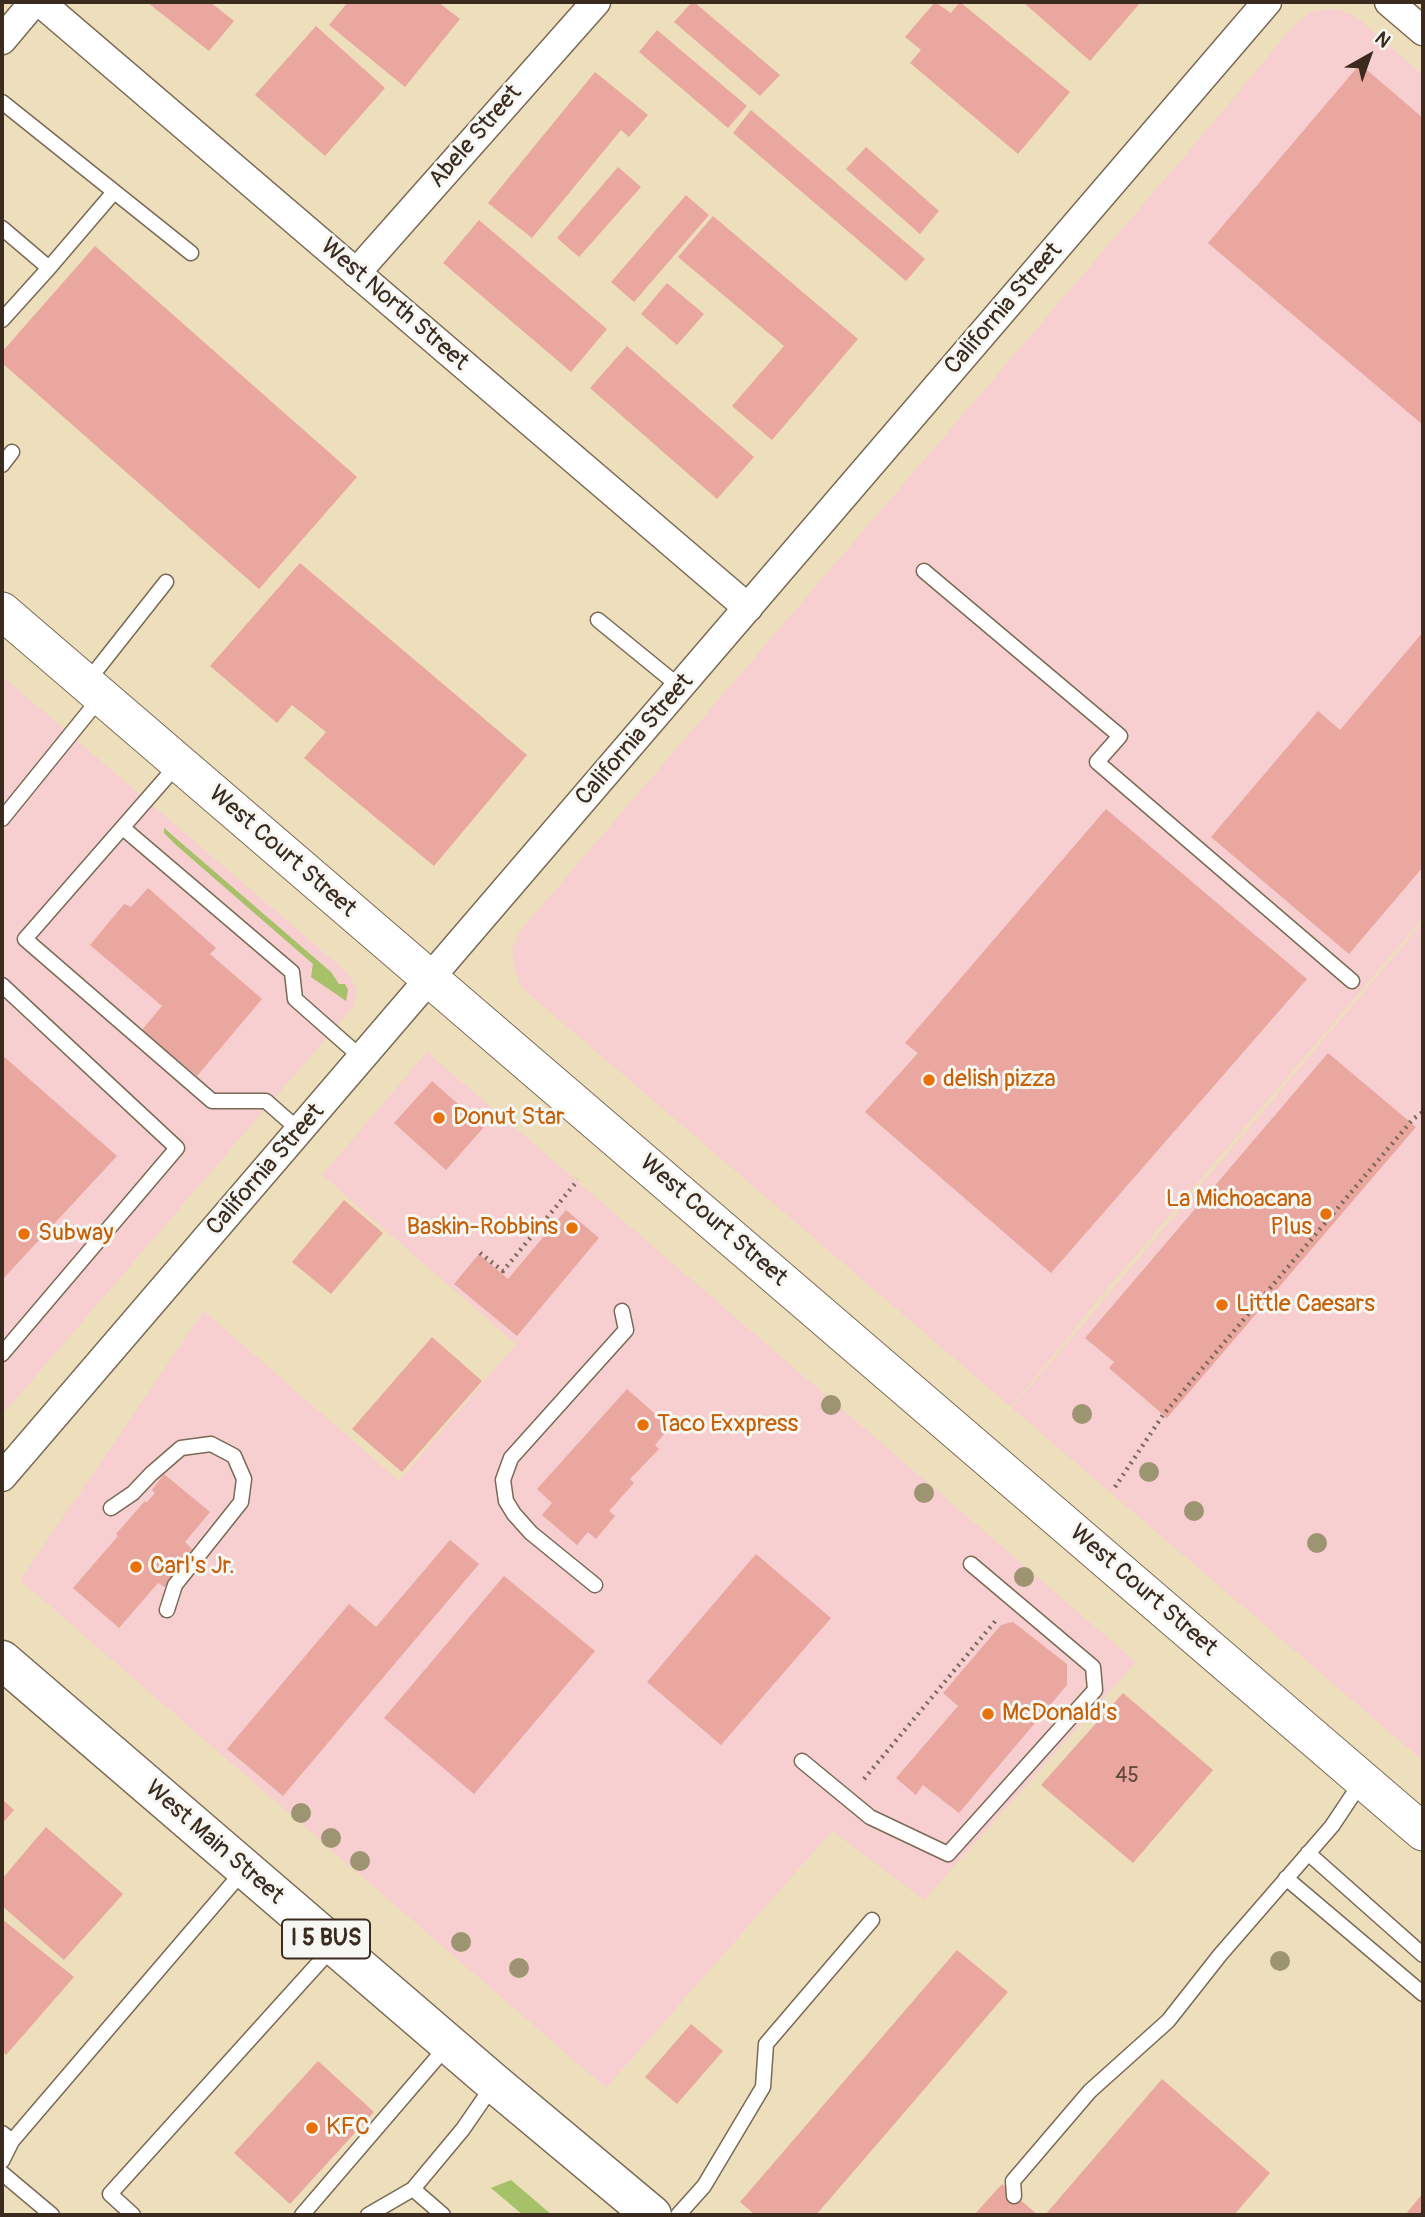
<!DOCTYPE html>
<style>
body{margin:0}
#map{position:relative;width:1425px;height:2217px;overflow:hidden;background:#eddebc;font-family:Pangolin,sans-serif}
canvas{display:block}
.frame{position:absolute;inset:0;border:4px solid #3b2a1e;pointer-events:none}
.north{position:absolute;left:1334px;top:21px;width:70px;height:70px;-webkit-text-stroke:5px #f6f6f2;paint-order:stroke;rotate:40deg;font-size:19px;font-weight:700;line-height:28px;text-align:center;color:#3b2a1e}
.north::after{content:'';display:block;margin:auto;width:24px;height:32px;background:#3b2a1e;clip-path:polygon(50% 0,100% 100%,50% 72%,0 100%)}
</style>
<div id="map">
<canvas width="1425" height="2217"></canvas>
<div class="frame"></div>
<div class="north">N</div>
</div>
<script>
const c = document.querySelector('canvas').getContext('2d');
c.lineJoin = 'round';
function fill(path, color) { c.fillStyle = color; c.fill(path, 'evenodd'); }
const toPath = rows => new Path2D(rows.map(r => 'M' + r).join(''));
function trace(path, color, width, dash) { c.strokeStyle = color; c.lineWidth = width; c.lineCap = dash ? 'butt' : 'round'; c.setLineDash(dash || []); c.stroke(path); }
function drawText(font, color, halo, rows, align = 'center') {
  c.font = font + ' Pangolin,sans-serif'; c.lineWidth = 6; c.setLineDash([]); c.textBaseline = 'middle'; c.strokeStyle = halo; c.fillStyle = color; for (const [text, x, y, turn = 0] of rows) {
    c.save(); c.translate(x, y); c.rotate((+turn || 0) * Math.PI / 180); c.textAlign = isNaN(turn) ? turn : align; if (halo) c.strokeText(text, 0, 0); c.fillText(text, 0, 0); c.restore();
  }
}
fill(toPath([
 [1336,9,1355,16,1423,75,1423,918,1107,1289,1011,1407,522,988,514,969,512,949,520,931,1206,131,1291,29,1310,12],
 [2,676,341,967,350,976,357,991,353,1007,2,1415],
 [1423,922,1423,1761,1012,1408],
 [427,1052,1136,1662,924,1900,832,1831,606,2088,20,1580,204,1311,399,1481,516,1344,322,1175]
]), '#f7cfd1');
fill(toPath([
 [164,828,331,972,339,984,345,984,348,990,346,1001,311,977,313,964,176,845,164,833],
 [511,2180,552,2215,523,2215,491,2188]
]), '#a6c167');
fill(toPath([
 [150,2,210,2,234,21,209,51,148,3],
 [348,2,438,2,460,19,405,87,329,25],
 [692,2,694,2,780,75,760,96,674,22],
 [935,2,951,13,960,2,1070,92,1018,154,910,63,921,50,905,37],
 [1023,2,1141,2,1090,61],
 [316,26,385,88,325,156,255,95],
 [657,30,747,106,728,128,639,52],
 [1360,64,1423,118,1423,425,1208,243],
 [595,72,648,115,629,137,621,130,532,238,488,203],
 [751,110,925,259,906,281,733,133],
 [866,147,939,211,920,234,846,169],
 [618,167,641,187,579,257,557,238],
 [686,195,709,215,634,302,611,282],
 [713,216,858,339,772,440,732,406,784,346,678,257],
 [479,220,607,329,571,372,443,263],
 [95,246,357,477,259,589,2,363,2,352],
 [667,283,704,314,677,345,641,314],
 [627,346,754,457,717,499,590,388],
 [300,563,527,755,434,866,304,758,326,732,292,705,277,723,210,666],
 [1423,632,1423,867,1349,954,1211,837,1318,711,1340,730],
 [1106,809,1307,979,1051,1273,865,1112,918,1053,905,1043],
 [148,888,216,948,210,954,262,999,197,1076,142,1030,162,1006,90,945,124,904,131,907],
 [1328,1053,1416,1127,1167,1418,1109,1368,1114,1362,1085,1338],
 [2,1055,117,1156,2,1280],
 [432,1081,484,1127,446,1170,394,1123],
 [344,1200,383,1233,331,1294,292,1262],
 [566,1210,599,1238,517,1336,454,1284,479,1254,508,1279],
 [432,1337,482,1381,402,1472,352,1429],
 [627,1389,670,1427,655,1445,659,1449,630,1479,634,1483,609,1511,615,1516,596,1539,588,1532,577,1545,542,1515,552,1503,537,1489],
 [164,1474,210,1512,185,1542,194,1551,165,1587,158,1583,119,1628,73,1588,118,1536,116,1534,145,1501,146,1503,155,1493,152,1490],
 [450,1540,479,1564,283,1796,227,1749,349,1604,376,1627],
 [756,1554,831,1618,721,1745,647,1682],
 [504,1576,595,1651,474,1794,384,1718],
 [1013,1622,1067,1664,1067,1685,959,1813,923,1785,916,1795,896,1778,958,1706,943,1693,1001,1625],
 [1123,1693,1213,1770,1133,1863,1041,1785],
 [2,1799,14,1810,2,1824],
 [46,1827,123,1894,64,1960,2,1906,2,1879],
 [2,1919,74,1977,6,2055,2,2051],
 [957,1950,1008,1992,816,2215,755,2215,740,2202],
 [691,2024,723,2051,677,2104,645,2077],
 [318,2061,374,2112,290,2204,234,2153],
 [1162,2079,1270,2173,1234,2215,1045,2215],
 [1002,2184,1038,2215,974,2215],
 [1423,2193,1423,2215,1405,2215]
]), '#e9a7a0');
const service = toPath([
 [2,102,191,253],
 [2,228,49,268,114,192],
 [2,320,49,268],
 [2,465,12,452],
 [924,571,1120,736,1097,762,1352,981],
 [598,620,680,687],
 [87,682,166,582],
 [178,764,25,939,212,1101,266,1101,300,1131],
 [2,819,100,698],
 [123,828,292,972,295,999,363,1059],
 [2,985,177,1148,2,1354],
 [111,1508,133,1493,151,1474,181,1448,211,1444,234,1456,244,1479,241,1502,175,1585,167,1610],
 [595,1585,531,1533,514,1514,506,1501,503,1480,511,1458,626,1330,622,1311],
 [802,1761,870,1817,948,1854,1095,1690,1093,1667,971,1564],
 [1308,1853,1423,1955],
 [1286,1878,1423,1994],
 [2,2133,12,2141,244,1870],
 [2,2161,12,2141],
 [2,2173,52,2215],
 [413,2189,443,2215],
 [1014,2196,1013,2181,1090,2091,1168,2021,1220,1955,1332,1826,1362,1781],
 [133,2215,110,2194,334,1946],
 [302,2215,447,2046],
 [368,2215,413,2189,463,2129,494,2084],
 [678,2215,704,2186,763,2087,766,2044,872,1920]
]);
const minor = toPath([
 [40,2,748,608],
 [1389,2,1423,31],
 [2,40,34,2],
 [356,273,596,2],
 [2,1477,1267,2]
]);
const tertiary = toPath([
 [2,611,1423,1832]
]);
const primary = toPath([
 [2,1660,494,2083,652,2215]
]);
trace(service, '#796955', 17);
trace(minor, '#796955', 31);
trace(tertiary, '#796955', 39);
trace(primary, '#796955', 41);
trace(toPath([
 [480,1253,503,1271,578,1180],
 [1115,1487,1163,1415,1413,1119,1423,1112],
 [864,1779,997,1619]
]), '#796955', 4.5, [2, 5]);
trace(service, '#fff', 14);
trace(minor, '#fff', 28);
trace(tertiary, '#fff', 37);
trace(primary, '#fff', 38);
c.fillStyle = '#9d9471';
for (const [x, y] of [
 [831,1405],
 [1082,1414],
 [1149,1472],
 [924,1493],
 [1194,1511],
 [1317,1543],
 [1024,1577],
 [301,1813],
 [331,1838],
 [360,1861],
 [461,1942],
 [1280,1961],
 [519,1968]
]) { c.beginPath(); c.arc(x, y, 10, 0, 2 * Math.PI); c.fill(); }
for (const [x, y, r, color] of [
 [929,1080,7,"#e8710a"],
 [439,1118,7,"#e8710a"],
 [1326,1214,7,"#e8710a"],
 [572,1228,7,"#e8710a"],
 [24,1234,7,"#e8710a"],
 [1222,1305,7,"#e8710a"],
 [643,1425,7,"#e8710a"],
 [136,1567,7,"#e8710a"],
 [988,1714,7,"#e8710a"],
 [312,2128,7,"#e8710a"]
]) { const dot = new Path2D(); dot.arc(x, y, r, 0, 2 * Math.PI); c.fillStyle = color; c.fill(dot); trace(dot, '#f6f6f2', 2.5); }
drawText('21px', '#66493e', null, [
 ["45",1127,1777]
]);
for (const [x, y, w] of [
 [326,1939,88]
]) { const box = new Path2D(); box.roundRect(x - w / 2, y - 19.5, w, 39, 5); c.fillStyle = '#f6f6f2'; c.fill(box); trace(box, '#3b2a1e', 2); }
drawText('bold 23px', '#3b2a1e', null, [
 ["I 5 BUS",326,1939]
]);
drawText('24px', '#3b2a1e', '#f6f6f2', [
 ["Abele Street",476,137,-49],
 ["West North Street",394,305,41],
 ["California Street",1004,309,-49],
 ["California Street",635,740,-49],
 ["West Court Street",282,852,41],
 ["California Street",266,1170,-49],
 ["West Court Street",713,1221,41],
 ["West Court Street",1143,1591,41],
 ["West Main Street",214,1843,41]
]);
drawText('24px', '#c56008', '#f6f6f2', [
 ["delish pizza",943,1080],
 ["Donut Star",453,1118],
 ["La Michoacana",1312,1200,"right"],
 ["Plus",1312,1228,"right"],
 ["Baskin-Robbins",558,1228,"right"],
 ["Subway",38,1234],
 ["Little Caesars",1236,1305],
 ["Taco Exxpress",657,1425],
 ["Carl's Jr.",150,1567],
 ["McDonald's",1002,1714],
 ["KFC",326,2128]
], 'left');
</script>
